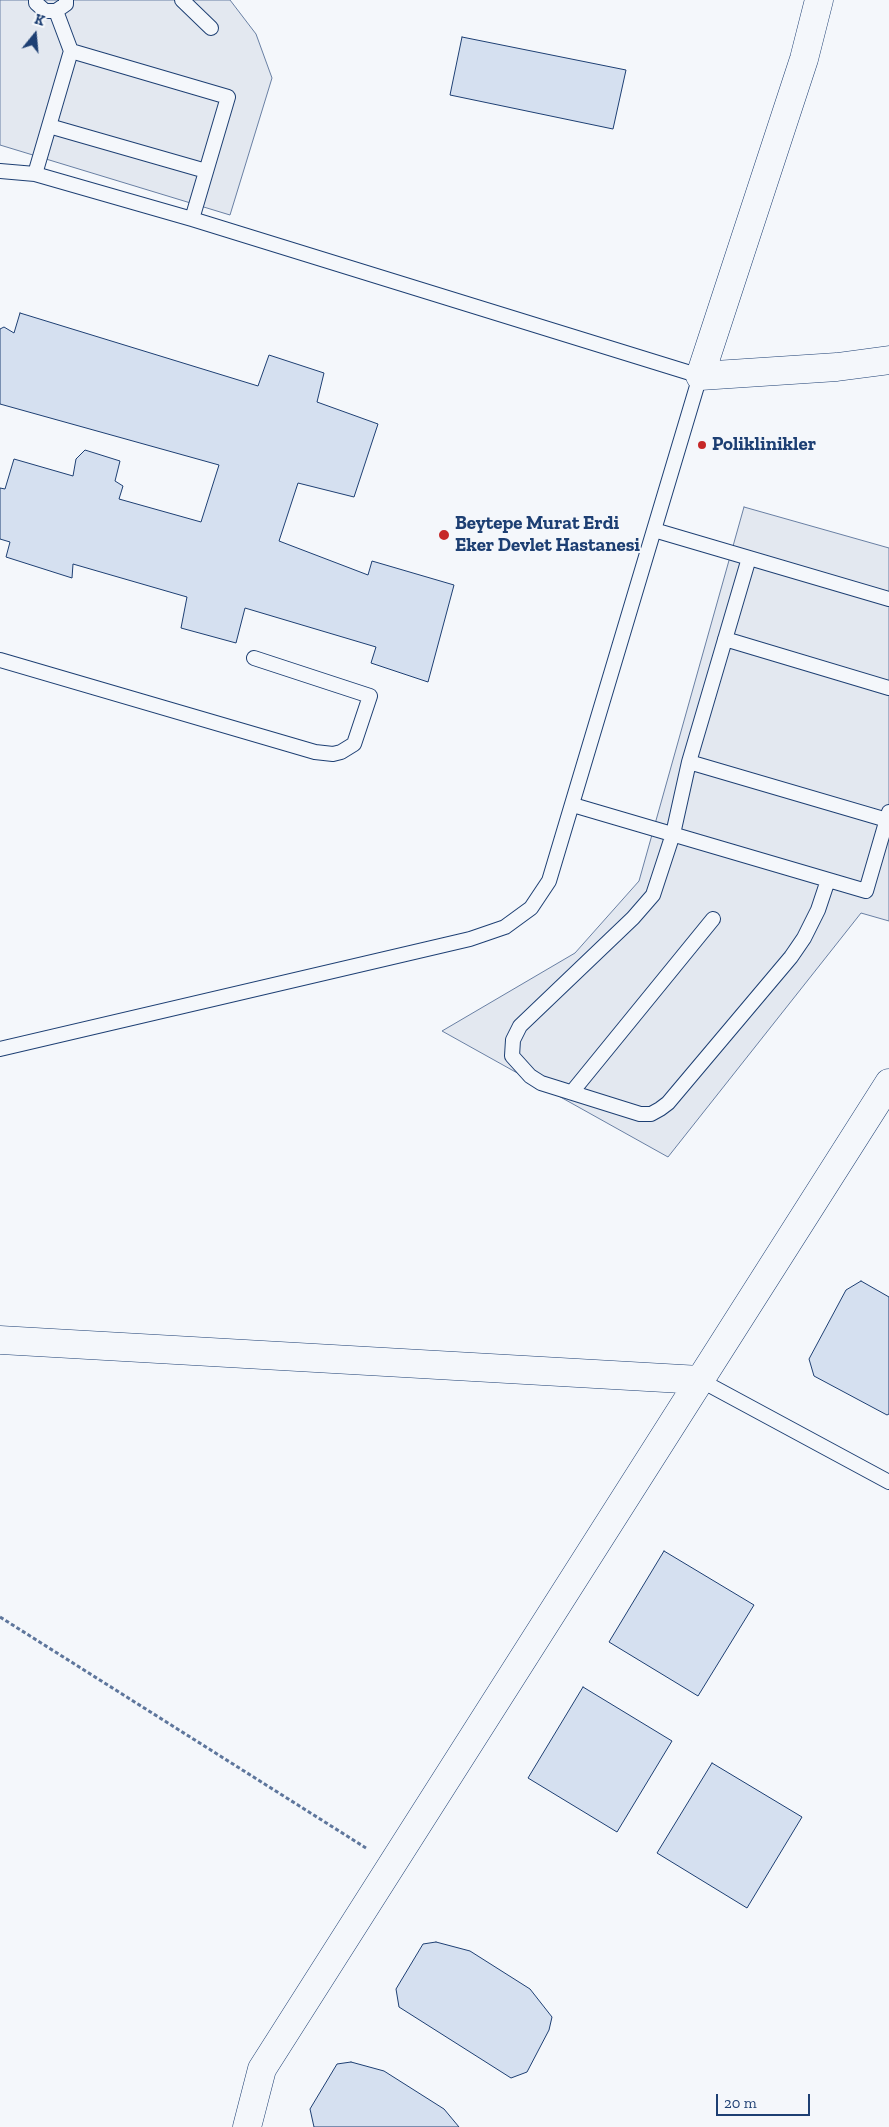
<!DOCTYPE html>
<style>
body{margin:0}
#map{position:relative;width:889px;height:2127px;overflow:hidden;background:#f4f7fb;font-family:"Zilla Slab",serif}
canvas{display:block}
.north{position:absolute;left:10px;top:10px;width:50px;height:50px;-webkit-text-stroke:4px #f4f7fb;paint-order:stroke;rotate:17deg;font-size:14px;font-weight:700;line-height:20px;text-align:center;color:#1d3f73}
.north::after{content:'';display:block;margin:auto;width:18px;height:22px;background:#1d3f73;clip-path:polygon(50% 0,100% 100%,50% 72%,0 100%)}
.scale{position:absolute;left:716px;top:2094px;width:94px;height:22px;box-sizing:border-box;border:2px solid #1d3f73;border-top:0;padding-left:6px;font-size:15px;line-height:18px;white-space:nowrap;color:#1d3f73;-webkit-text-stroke:4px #f4f7fb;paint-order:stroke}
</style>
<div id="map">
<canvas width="889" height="2127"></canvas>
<div class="north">K</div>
<div class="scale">20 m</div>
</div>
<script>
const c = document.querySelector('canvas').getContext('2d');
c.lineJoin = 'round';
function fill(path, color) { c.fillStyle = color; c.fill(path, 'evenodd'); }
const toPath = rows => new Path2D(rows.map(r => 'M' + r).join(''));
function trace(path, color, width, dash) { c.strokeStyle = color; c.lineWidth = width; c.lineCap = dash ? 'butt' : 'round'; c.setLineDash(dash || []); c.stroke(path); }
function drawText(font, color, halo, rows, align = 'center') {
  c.font = font + ' "Zilla Slab",serif'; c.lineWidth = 4; c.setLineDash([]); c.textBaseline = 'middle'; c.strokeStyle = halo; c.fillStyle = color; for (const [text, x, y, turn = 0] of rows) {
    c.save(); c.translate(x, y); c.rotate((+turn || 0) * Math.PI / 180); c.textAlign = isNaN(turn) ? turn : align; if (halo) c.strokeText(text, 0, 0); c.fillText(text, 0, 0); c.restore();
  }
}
const parking = toPath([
 [0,0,230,0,256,34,272,78,230,215,0,145,0,0],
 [744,507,889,548,889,921,861,913,668,1157,442,1031,575,953,639,881,744,507]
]);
fill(parking, '#e3e8f0');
trace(parking, '#687fa3', 1);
const building = toPath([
 [462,37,626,70,613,129,450,95,462,37],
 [20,313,258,386,269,355,324,373,317,402,378,424,354,497,298,483,279,541,368,575,372,561,454,585,428,682,371,663,376,647,245,608,236,643,181,628,187,597,73,564,72,578,6,557,10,542,0,539,0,488,5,489,14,459,73,476,76,459,85,450,120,461,115,481,123,486,119,499,201,522,219,465,0,404,0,329,4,327,14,333,20,313],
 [861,1281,889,1297,889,1414,887,1415,814,1376,809,1359,846,1290,861,1281],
 [664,1551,754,1605,698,1696,609,1642,664,1551],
 [583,1687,672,1741,617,1832,528,1778,583,1687],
 [712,1763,802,1817,747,1908,657,1853,712,1763],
 [436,1942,470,1951,530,1989,552,2017,549,2030,527,2072,511,2078,399,2007,396,1989,423,1944,436,1942],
 [351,2062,384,2071,444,2109,459,2127,314,2127,310,2109,337,2064,351,2062]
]);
fill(building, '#d5e0f0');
trace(building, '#1d3f73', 1);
const lane = toPath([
 [36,0,36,3,45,11,56,11,66,4,66,0],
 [182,0,211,28],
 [71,51,228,97,192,219],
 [49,126,206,171],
 [0,171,35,174,192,219,700,376,549,881,531,908,505,927,470,939,0,1049],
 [35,174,71,51,56,11],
 [654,530,889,599],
 [749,558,689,762,673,834,653,895,633,918,520,1026,513,1040,512,1056,530,1076,541,1083,640,1114,651,1114,660,1109,668,1103,791,957,804,938,818,910,828,880],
 [725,639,889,688],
 [0,660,315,752,333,754,341,752,354,744,370,696,254,658],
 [689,762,887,820],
 [573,805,866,891,889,812],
 [572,1092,713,919],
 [700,1380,889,1482]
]);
const street = toPath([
 [819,0,804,59,700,376,837,367,889,360],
 [0,1340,700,1380],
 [247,2127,262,2069,889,1083]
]);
trace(lane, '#1d3f73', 16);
trace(street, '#1d3f73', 29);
trace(toPath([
 [0,1617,366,1848]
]), '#5e769c', 3, [4, 2.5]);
trace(lane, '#f4f7fb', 14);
trace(street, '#f4f7fb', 28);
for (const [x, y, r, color] of [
 [702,445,5,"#c62828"],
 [444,535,6,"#c62828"]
]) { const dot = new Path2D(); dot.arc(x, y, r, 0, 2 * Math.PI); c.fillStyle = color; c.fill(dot); trace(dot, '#f4f7fb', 2); }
drawText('bold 19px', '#1d3f73', '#f4f7fb', [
 ["Poliklinikler",712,445],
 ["Beytepe Murat Erdi",455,524],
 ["Eker Devlet Hastanesi",455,546]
], 'left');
</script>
